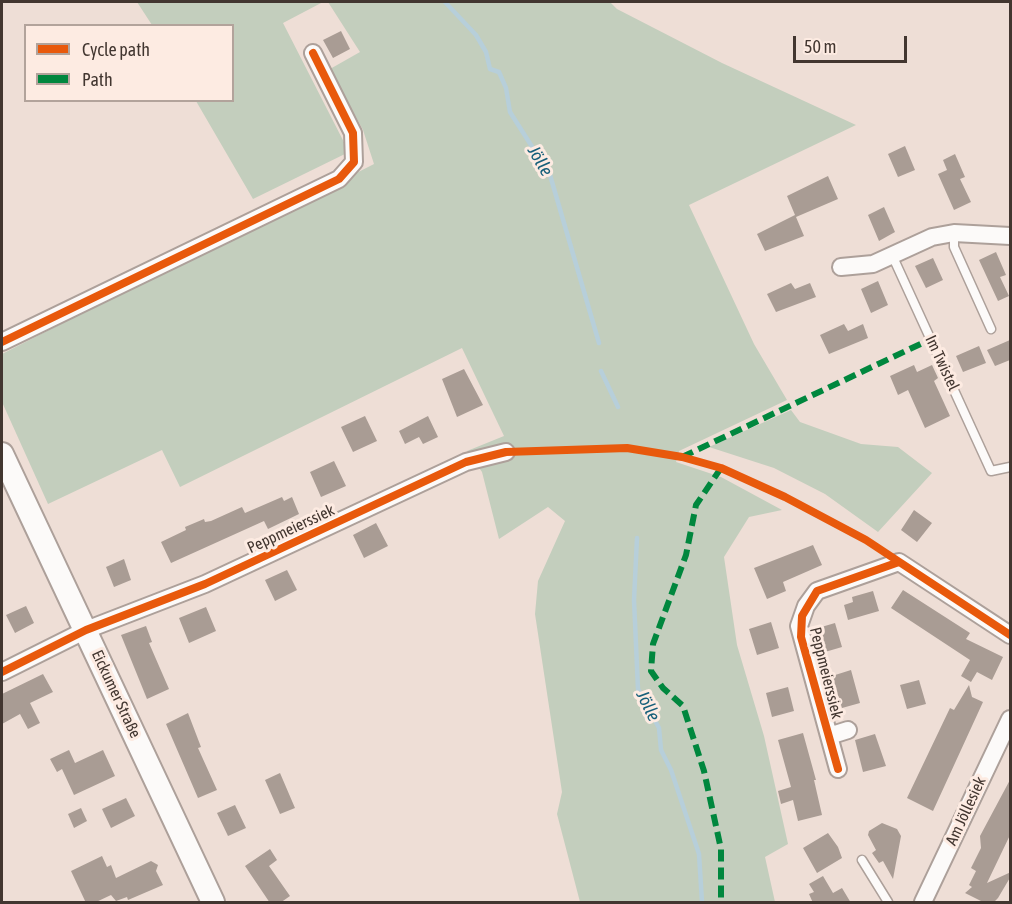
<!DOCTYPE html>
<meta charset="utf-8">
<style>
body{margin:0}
#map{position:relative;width:1012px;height:904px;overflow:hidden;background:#eeded6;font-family:"Asap Condensed",sans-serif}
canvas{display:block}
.frame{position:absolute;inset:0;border:3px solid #423630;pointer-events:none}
.legend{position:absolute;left:24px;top:24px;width:210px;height:78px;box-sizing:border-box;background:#fdebe2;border:2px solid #b2a39b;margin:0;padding:8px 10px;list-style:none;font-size:18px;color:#423630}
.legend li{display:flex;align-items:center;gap:12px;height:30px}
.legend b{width:30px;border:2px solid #b2a39b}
.scale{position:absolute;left:793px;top:36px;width:114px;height:27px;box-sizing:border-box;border:3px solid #423630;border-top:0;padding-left:8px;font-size:18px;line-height:21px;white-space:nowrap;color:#423630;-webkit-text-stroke:4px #fdebe2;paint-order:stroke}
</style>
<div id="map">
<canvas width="1012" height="904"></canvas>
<div class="frame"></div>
<ul class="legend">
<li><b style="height:8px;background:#e8590c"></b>Cycle path</li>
<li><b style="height:8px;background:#00873e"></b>Path</li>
</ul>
<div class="scale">50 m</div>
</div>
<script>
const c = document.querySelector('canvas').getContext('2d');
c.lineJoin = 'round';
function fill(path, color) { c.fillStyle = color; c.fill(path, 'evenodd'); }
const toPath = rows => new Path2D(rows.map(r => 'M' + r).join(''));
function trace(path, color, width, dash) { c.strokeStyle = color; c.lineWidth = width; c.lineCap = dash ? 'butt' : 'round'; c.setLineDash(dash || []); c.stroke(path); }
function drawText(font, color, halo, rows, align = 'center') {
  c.font = font + ' "Asap Condensed",sans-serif'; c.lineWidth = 6; c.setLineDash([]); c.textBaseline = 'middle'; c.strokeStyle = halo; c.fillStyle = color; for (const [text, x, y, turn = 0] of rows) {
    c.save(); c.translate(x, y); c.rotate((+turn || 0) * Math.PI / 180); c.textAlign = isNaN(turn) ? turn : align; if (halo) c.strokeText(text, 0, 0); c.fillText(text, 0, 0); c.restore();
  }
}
fill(toPath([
 [137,2,323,2,283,23,349,152,253,199,196,101,232,100,232,26,152,25],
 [328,2,610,2,617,9,722,63,856,125,689,205,754,344,787,400,679,451,676,462,721,477,782,510,749,517,724,557,737,645,764,736,788,844,765,857,775,902,580,902,557,814,562,792,535,614,538,581,565,521,548,507,499,539,482,472,467,451,504,436,462,348,180,487,162,450,48,504,2,402,2,354,374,164,363,130,330,69,360,52],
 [791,410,800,422,861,444,898,447,932,473,878,532,825,494,774,468,709,447]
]), '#c3cebd');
trace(toPath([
 [445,2,476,35,486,52,490,69,499,72,506,88,510,112,550,175,599,343],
 [601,371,618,407],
 [637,538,634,600,638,689,659,728,661,750,671,770,699,854,702,902]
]), '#b7cfda', 4.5);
fill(toPath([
 [341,31,350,49,333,58,323,40],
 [905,146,915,170,898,177,888,154],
 [955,154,965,177,960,179,971,202,954,210,938,174,947,170,943,160],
 [828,176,838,199,796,217,804,236,765,251,757,234,795,215,787,196],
 [884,207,895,232,879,241,868,215],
 [996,252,1006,275,1000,277,1009,296,998,301,979,260],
 [933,258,943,280,926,288,915,266],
 [878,281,888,305,871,313,861,289],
 [791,283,795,289,810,283,816,297,776,312,767,294],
 [844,324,848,331,863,324,868,338,829,354,820,335],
 [1010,340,1010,360,995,366,987,350],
 [979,346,986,363,963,372,956,356],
 [914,365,917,372,932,365,938,378,934,381,950,416,925,428,908,390,898,395,890,376],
 [464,369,483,405,457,417,442,379],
 [365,416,377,441,353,452,341,427],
 [428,416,438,437,423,444,419,437,405,444,399,431],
 [334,461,346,486,321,497,310,472],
 [282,497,284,501,292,497,299,514,268,529,264,521,171,563,161,542,186,530,185,527,204,519,205,522,211,521,242,507,245,513],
 [914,510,932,523,917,542,901,530],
 [376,523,388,546,364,558,353,535],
 [813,545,822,565,783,582,786,591,767,599,754,568],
 [124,559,131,580,114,587,106,567],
 [287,570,297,590,275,601,265,580],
 [903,590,970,633,966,639,1003,657,992,680,977,672,971,682,961,676,970,660,891,608],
 [873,591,879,611,848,620,844,605,853,602,852,597],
 [26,606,34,623,15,633,6,615],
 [206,607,216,631,189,643,179,618],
 [771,622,779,648,757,655,749,629],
 [835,623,842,647,825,652,818,628],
 [146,626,152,642,149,643,169,689,147,699,121,635],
 [851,670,860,703,842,708,832,676],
 [43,674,53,692,30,703,40,723,28,729,20,714,2,724,2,694],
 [919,680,926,704,907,709,900,685],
 [969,685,972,697,983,702,933,811,907,798,950,708,954,710],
 [788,687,794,711,772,717,766,693],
 [188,713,201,747,198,748,217,790,198,798,166,724],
 [803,733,816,780,814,780,822,815,798,821,793,800,781,804,778,791,791,787,778,740],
 [875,734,886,766,863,772,855,740],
 [69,750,75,763,103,750,115,776,74,795,62,769,57,772,50,759],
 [280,773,295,808,280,814,265,780],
 [1011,778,1011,833,987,883,1011,872,1011,876,998,898,993,903,985,903,965,893,972,887,969,885,976,871,971,868,981,848,980,836],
 [126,798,135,816,111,828,102,809],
 [235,805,246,828,228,836,217,813],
 [81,808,87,821,74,828,68,814],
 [882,823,897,829,901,836,893,879,883,861,879,863,872,853,876,850,868,835,869,831],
 [828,833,838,847,842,858,817,873,803,848],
 [270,849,277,860,269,866,290,896,280,903,270,903,245,866],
 [102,856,107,867,111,865,116,878,151,861,158,865,156,871,163,885,128,900,127,897,116,901,111,895,94,903,86,903,71,871],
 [823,876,833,893,842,888,851,903,813,903,809,894,814,892,809,884]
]), '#a99c94');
const lane = toPath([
 [954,233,954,247,991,329],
 [892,255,991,471,1010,467],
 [862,860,888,902]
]);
const street = toPath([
 [841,267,873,264,932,237,954,233,1010,236],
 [2,342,339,179,354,162,353,133,313,53],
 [2,672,86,630,205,584,466,462,506,452],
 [829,736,848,730],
 [838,769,799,626,806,606,817,591,899,562,1010,635],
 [923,902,1010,719]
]);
const secondary = toPath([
 [2,454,213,902]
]);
trace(lane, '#ada09a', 11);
trace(street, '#ada09a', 20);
trace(secondary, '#ada09a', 26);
trace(lane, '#fcfaf9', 8);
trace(street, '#fcfaf9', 16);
trace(secondary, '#fcfaf9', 22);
trace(toPath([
 [682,457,931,339],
 [721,468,696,505,686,555,653,644,651,671,663,688,683,706,704,771,721,849,721,902]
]), '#00873e', 6, [12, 6]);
trace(toPath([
 [2,342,339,179,354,162,353,133,313,53],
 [2,672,86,630,205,584,466,462,506,452,627,448,682,457,721,468,785,497,866,540,1010,635],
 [838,769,801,637,802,616,817,591,899,562]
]), '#e8590c', 8);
drawText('16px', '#423630', '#fdebe2', [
 ["Im Twistel",942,363,65],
 ["Peppmeierssiek",291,529,-25],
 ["Peppmeierssiek",826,673,76],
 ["Eickumer Straße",116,694,65],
 ["Am Jöllesiek",966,811,-65]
]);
drawText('italic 18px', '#165f7a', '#fdebe2', [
 ["Jölle",540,161,60],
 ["Jölle",648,706,64]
]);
</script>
